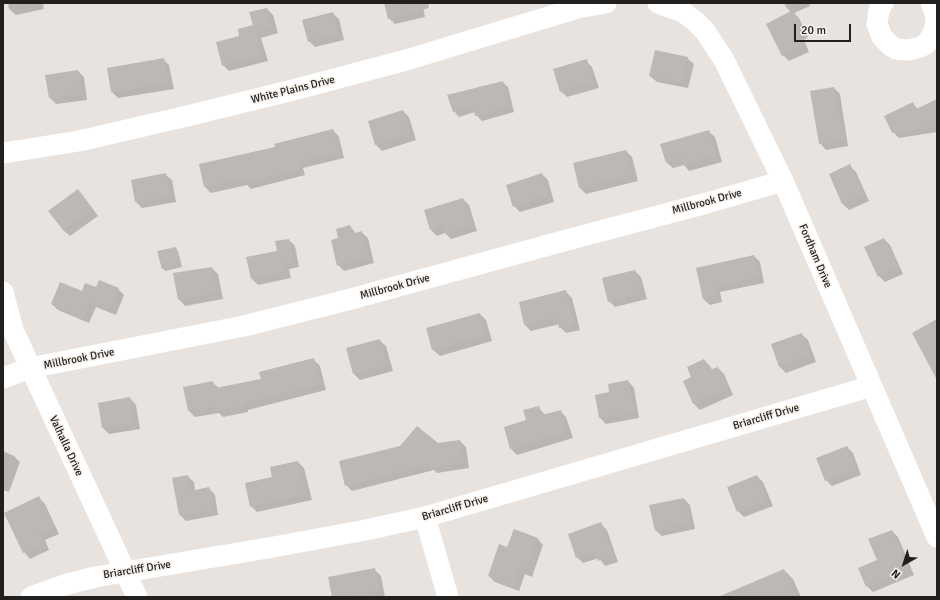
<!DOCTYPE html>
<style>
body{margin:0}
#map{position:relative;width:940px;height:600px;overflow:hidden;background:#e8e3de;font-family:Signika,sans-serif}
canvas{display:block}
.frame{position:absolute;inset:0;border:4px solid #22201f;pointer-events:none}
.north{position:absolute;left:884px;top:544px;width:40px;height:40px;-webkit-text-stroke:3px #f6f0eb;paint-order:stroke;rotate:219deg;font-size:11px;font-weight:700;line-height:16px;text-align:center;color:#22201f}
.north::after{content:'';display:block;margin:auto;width:14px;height:18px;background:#22201f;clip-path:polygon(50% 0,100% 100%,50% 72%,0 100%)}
.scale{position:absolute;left:794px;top:24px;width:57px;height:18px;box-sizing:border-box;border:2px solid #22201f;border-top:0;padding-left:5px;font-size:12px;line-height:14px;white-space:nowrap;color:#22201f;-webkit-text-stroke:3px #f6f0eb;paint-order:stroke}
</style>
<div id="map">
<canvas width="940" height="600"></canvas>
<div class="frame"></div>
<div class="north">N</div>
<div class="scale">20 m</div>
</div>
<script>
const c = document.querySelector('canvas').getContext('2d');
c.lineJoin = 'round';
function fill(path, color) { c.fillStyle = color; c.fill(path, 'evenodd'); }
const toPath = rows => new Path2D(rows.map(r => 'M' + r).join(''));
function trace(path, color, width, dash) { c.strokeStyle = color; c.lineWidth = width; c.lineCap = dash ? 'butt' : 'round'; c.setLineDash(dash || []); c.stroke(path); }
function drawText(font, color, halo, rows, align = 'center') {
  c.font = font + ' Signika,sans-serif'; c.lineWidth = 3; c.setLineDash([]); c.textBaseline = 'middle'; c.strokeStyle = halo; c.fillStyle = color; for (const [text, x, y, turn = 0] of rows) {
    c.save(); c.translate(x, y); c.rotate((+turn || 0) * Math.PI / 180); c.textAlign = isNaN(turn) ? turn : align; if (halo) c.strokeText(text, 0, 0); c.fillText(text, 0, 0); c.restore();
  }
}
fill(toPath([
 [8,3,44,3,43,3,44,9,16,15,9,9],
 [385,3,422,3,425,17,395,24,389,18],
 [784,3,809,3,810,6,794,13,799,18,808,37,804,40,809,52,789,61,783,55,791,12,786,7],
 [267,9,273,15,278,33,261,38,268,61,229,71,223,65,240,37,254,25],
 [332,13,339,19,344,40,315,47,309,41],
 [687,58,694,64,688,88,657,82,650,76],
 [163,59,169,65,174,89,118,98,112,92,108,69],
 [586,61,592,67,599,88,567,97,561,91],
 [78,71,84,77,87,100,56,104,50,98,46,76],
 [502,82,508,87,514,112,482,121,476,115,475,112,459,117,454,111],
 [834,88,840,94,848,146,826,150,820,143],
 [937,100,937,132,899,138,893,132,913,104,918,109],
 [403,111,409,117,416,140,382,151,376,145],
 [333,130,339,137,344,158,303,168,305,175,251,189,247,185,211,193,205,187,200,165,277,148],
 [708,131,715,137,722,162,689,171,684,165,673,168,666,162],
 [626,151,632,157,638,181,586,194,580,188,574,164],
 [850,166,856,172,869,201,849,210,843,204,830,175],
 [165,174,172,180,176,202,142,208,136,202],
 [542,174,548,180,554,202,520,212,514,206],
 [78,190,84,197,98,216,70,236,63,230,50,211],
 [463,199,469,205,477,231,451,239,445,233,437,236,431,230],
 [350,226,356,234,361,232,368,238,374,263,344,271,338,265,339,239],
 [884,239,890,245,903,274,885,282,879,276],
 [289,240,295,246,299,267,289,269,291,278,258,285,252,279,248,258,278,251],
 [175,248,178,251,182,267,165,271,163,268],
 [754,256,760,262,764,283,720,292,722,302,710,305,703,299,697,269],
 [212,268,218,274,223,299,185,306,179,299],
 [635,271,641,277,647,299,615,307,609,301],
 [96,289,118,289,124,295,116,315,96,307,89,323,58,310,52,304],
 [566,292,572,298,580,330,566,333,560,327,560,324,531,331,525,325],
 [480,314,486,320,492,341,440,356,433,350,427,329],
 [801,334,808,340,816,362,786,373,780,367,772,345],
 [379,340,386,346,393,371,360,380,354,374,347,349],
 [314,360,320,366,326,390,248,410,248,412,223,417,219,413,195,417,189,411,184,388,213,383,219,388,262,380],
 [704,360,710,366,712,370,718,368,724,374,733,395,700,410,694,404,684,381,693,377],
 [628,381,634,388,639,418,606,424,600,418,596,396,610,393],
 [130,398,136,405,140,429,109,434,103,428,99,404],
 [538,407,545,415,560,411,566,417,573,438,517,455,511,449,527,421],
 [460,441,466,447,469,468,437,473,434,470,352,491,346,485,438,445],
 [847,447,853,453,861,475,832,486,826,480],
 [3,451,14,456,20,462,9,492,3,490],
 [298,462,304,468,312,500,257,512,251,506,273,478],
 [187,476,194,482,195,491,209,488,215,495,218,515,186,521,180,515],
 [757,476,763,482,773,506,744,517,738,511],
 [39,498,45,504,59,534,45,540,49,550,30,559,24,552],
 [684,499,690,505,695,529,662,536,655,530,650,506],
 [601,524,607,530,618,562,605,566,599,558,583,563,577,557],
 [892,531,898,537,914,575,873,592,867,586],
 [537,538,543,545,532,577,525,574,519,591,495,582,489,576,508,548],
 [375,570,381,576,385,597,333,597],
 [784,570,793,579,801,597,745,597]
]), '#0003');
fill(toPath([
 [384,3,428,3,429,8,388,19],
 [267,8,272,27,256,32,262,55,222,66,216,42,239,36,238,29,253,25,249,12],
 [793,10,803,31,798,33,804,45,782,56,766,24],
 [333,12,338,34,308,42,302,20],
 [655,50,688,57,682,83,649,76],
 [164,58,168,83,111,92,107,68],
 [587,59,593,82,560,92,553,69],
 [78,70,82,94,49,98,45,75],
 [503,81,510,106,475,116,473,106,453,112,447,95],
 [834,87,843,140,819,144,810,91],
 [937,99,937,126,892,133,884,116,913,102,916,109],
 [403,110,410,134,375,145,368,121],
 [333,129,339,152,297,162,299,169,244,183,243,179,204,187,199,164,275,147,274,144],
 [709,130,716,156,682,165,680,158,666,163,660,144],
 [626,150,632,175,579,188,573,163],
 [850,164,864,194,842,204,829,174],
 [166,173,170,196,135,202,131,180],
 [542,173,549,195,513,207,506,185],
 [78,189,92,209,63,230,48,211],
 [463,198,472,225,444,233,442,226,430,230,424,210],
 [350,225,352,234,362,231,369,257,337,266,331,240,338,238,336,229],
 [884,238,898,267,878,277,864,247],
 [289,239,294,261,283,263,285,272,251,279,246,257,277,251,275,241],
 [176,247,180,264,162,269,157,251],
 [754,255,759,277,715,286,717,296,703,299,696,268],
 [212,267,217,293,178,300,173,273],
 [635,270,641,293,608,302,602,278],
 [99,280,119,288,109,310,89,301,83,318,51,304,60,282,82,291,85,283,96,287],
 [566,290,574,324,559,328,557,317,524,325,519,302],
 [480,313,486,335,432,350,426,328],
 [937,319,937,380,912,333],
 [802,333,810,356,779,367,771,344],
 [380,339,387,365,353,374,346,348],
 [314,358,321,384,242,403,243,406,216,411,215,407,188,411,183,387,213,381,215,388,261,379,259,372],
 [704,359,710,370,718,367,728,389,693,404,683,381,691,377,687,367],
 [628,380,634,412,599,418,595,395,609,392,608,384],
 [130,397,135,423,102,428,98,403],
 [539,406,542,415,561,410,567,432,510,449,504,427,526,420,523,410],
 [417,426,438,443,460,440,464,462,430,468,429,464,345,486,339,461,400,446],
 [847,446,856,469,825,481,816,458],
 [298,461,306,494,250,507,245,483,272,477,270,467],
 [188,475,191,491,209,487,213,510,179,515,172,478],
 [757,475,767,500,737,512,727,487],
 [39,496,54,527,39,534,44,543,23,553,4,513],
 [684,498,690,523,655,530,649,505],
 [601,522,613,555,598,561,595,552,576,558,568,534],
 [514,529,538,538,525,571,519,569,513,586,488,576,499,544,507,547],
 [892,530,908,569,866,587,858,568,877,560,868,539],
 [375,568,379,591,349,597,332,597,328,577],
 [784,569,796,597,718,597]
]), '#bdb8b3');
trace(toPath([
 [576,3,578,8,606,3],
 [658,3,683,12,695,21,705,31,724,60,783,181,937,537],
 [883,3,879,10,877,24,882,37,891,46,896,49,909,50,920,47,926,44,933,34,936,22,936,16,931,3],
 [3,153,79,141,183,117,293,90,406,60,578,8],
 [3,292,13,330,137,597],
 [3,378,30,368,244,326,351,299,567,240,707,203,783,181],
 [425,517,448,597],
 [31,597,64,585,95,577,268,548,366,530,425,517,872,386]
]), '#fff', 21);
drawText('11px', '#22201f', '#f6f0eb', [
 ["White Plains Drive",293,90,-14],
 ["Millbrook Drive",707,202,-15],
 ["Fordham Drive",815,256,67],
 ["Millbrook Drive",395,287,-15],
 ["Millbrook Drive",79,359,-11],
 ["Briarcliff Drive",766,417,-16],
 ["Valhalla Drive",66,446,65],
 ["Briarcliff Drive",455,508,-16],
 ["Briarcliff Drive",137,570,-9]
]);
</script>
